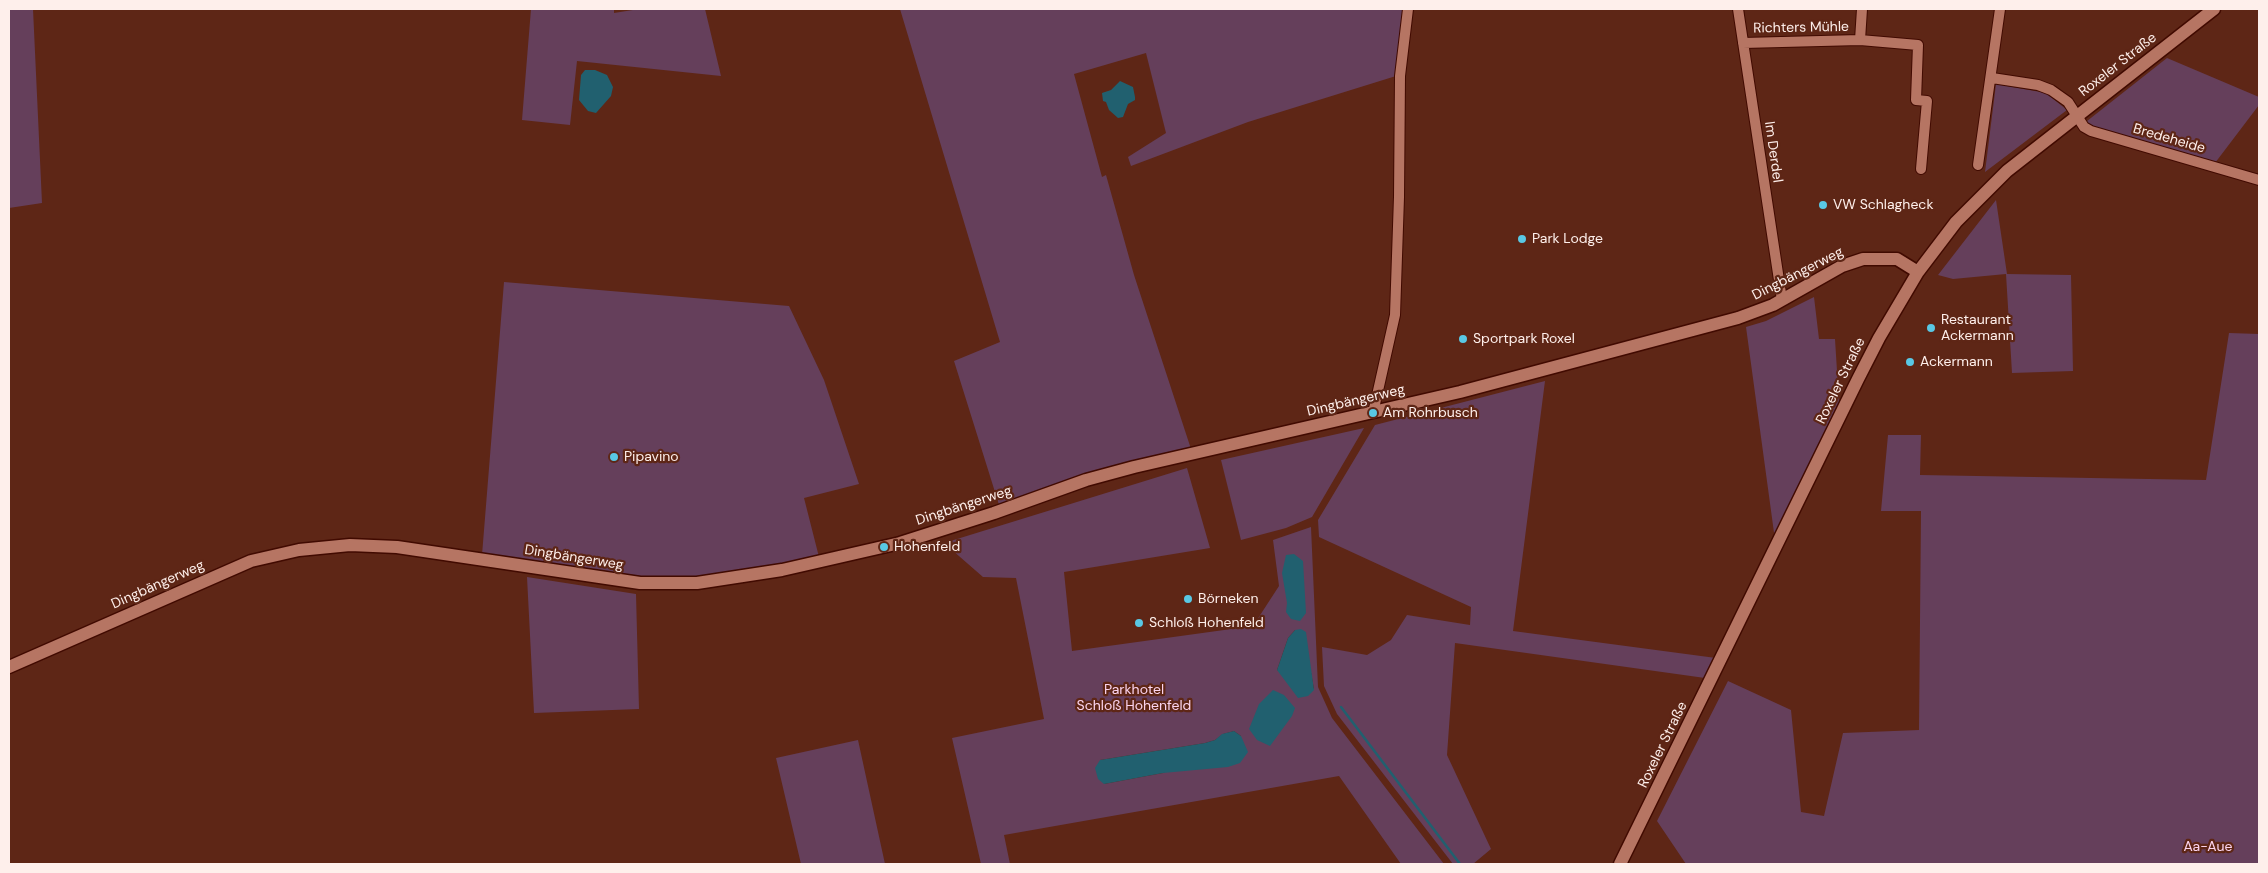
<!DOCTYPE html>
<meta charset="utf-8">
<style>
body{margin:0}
#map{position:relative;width:2268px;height:873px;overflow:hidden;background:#5e2616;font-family:"DM Sans",sans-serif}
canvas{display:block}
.frame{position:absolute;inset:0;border:10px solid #feefeb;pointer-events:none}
</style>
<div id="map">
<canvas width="2268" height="873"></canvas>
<div class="frame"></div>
</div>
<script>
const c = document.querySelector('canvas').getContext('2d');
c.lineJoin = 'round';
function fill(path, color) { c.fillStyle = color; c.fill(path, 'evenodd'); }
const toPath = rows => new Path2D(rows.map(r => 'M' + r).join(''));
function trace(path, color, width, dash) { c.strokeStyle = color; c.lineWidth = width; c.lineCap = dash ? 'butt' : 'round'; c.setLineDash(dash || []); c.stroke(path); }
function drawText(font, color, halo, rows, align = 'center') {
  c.font = font + ' "DM Sans",sans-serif'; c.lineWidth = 4.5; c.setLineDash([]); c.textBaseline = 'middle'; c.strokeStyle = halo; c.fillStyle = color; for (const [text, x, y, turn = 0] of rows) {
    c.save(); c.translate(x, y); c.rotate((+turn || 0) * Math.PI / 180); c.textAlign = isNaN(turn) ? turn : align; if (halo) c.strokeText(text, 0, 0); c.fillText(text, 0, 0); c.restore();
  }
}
fill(toPath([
 [9,9,33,9,42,203,9,208],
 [531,9,614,9,614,13,639,9,705,9,721,76,577,61,570,125,522,120],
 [900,9,1403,9,1396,76,1248,122,1131,166,1128,157,1166,133,1146,53,1074,74,1102,177,1106,175,1134,275,1191,449,1000,508,954,361,1000,342],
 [2167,58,2259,97,2259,105,2215,163,2082,125],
 [1996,84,2046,93,2067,110,1985,172],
 [1996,200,2007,274,2071,275,2073,371,2012,373,2006,274,1953,279,1938,275],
 [504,282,789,306,824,380,859,484,804,498,819,557,698,580,641,576,482,555],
 [1814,297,1819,339,1835,339,1839,403,1775,540,1746,327,1766,321],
 [2229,333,2259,334,2259,864,1686,864,1657,821,1728,681,1791,710,1801,812,1824,816,1843,733,1919,730,1921,511,1881,511,1888,435,1921,435,1920,475,2206,480],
 [1545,381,1513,631,1716,658,1705,678,1455,643,1447,755,1491,849,1473,864,1453,864,1337,714,1324,686,1322,647,1367,655,1391,640,1407,615,1470,625,1471,607,1319,537,1318,520,1375,425],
 [1364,428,1312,517,1286,528,1241,540,1221,460],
 [1187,468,1210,548,1064,572,1072,651,1253,626,1279,586,1273,540,1311,527,1318,687,1332,718,1444,864,1401,864,1339,776,1004,835,1010,864,981,864,952,738,1044,719,1016,578,983,577,944,543],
 [1295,630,1307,651,1314,689,1277,670,1288,638],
 [1234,731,1241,736,1163,773,1104,784,1100,760,1205,743,1215,740,1223,734],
 [527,577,636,594,639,709,534,713],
 [858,740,885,864,801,864,776,758]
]), '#653f5b');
fill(toPath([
 [585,70,595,70,607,75,613,87,611,96,596,113,588,111,579,100,581,75],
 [1120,81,1133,87,1135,97,1135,100,1128,104,1123,117,1118,118,1109,110,1106,102,1103,101,1102,93,1111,90],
 [1294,554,1303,561,1306,613,1300,621,1291,619,1286,612,1287,603,1282,573,1286,555],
 [1301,629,1306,632,1314,690,1308,696,1298,698,1277,670,1288,638,1295,630],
 [1273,690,1284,695,1295,708,1292,716,1270,746,1257,740,1249,729,1259,704],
 [1234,731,1241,736,1248,752,1240,763,1228,767,1163,773,1104,784,1098,779,1095,768,1100,760,1205,743,1215,740,1222,734]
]), '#21606f');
trace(toPath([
 [1341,707,1460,864]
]), '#21606f', 2.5);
const street = toPath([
 [1738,9,1782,300],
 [1860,40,1862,9],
 [1743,43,1860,40,1918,45,1916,100,1927,101,1921,169],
 [1992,78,2038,85,2051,90,2068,102,2084,127,2091,131,2259,180],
 [1978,165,2000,9],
 [1373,413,1395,315,1399,197,1400,76,1408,9]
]);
const secondary = toPath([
 [9,667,251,561,299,550,350,545,397,547,640,583,697,583,782,570,900,543,994,513,1086,480,1134,467,1460,392,1738,318,1773,305,1842,266,1863,259,1897,259,1918,272],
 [1620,864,1858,379,1879,338,1918,272,1956,222,2007,171,2214,9]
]);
trace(street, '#410a00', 12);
trace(secondary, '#410a00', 15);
trace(street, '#b67563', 10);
trace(secondary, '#b67563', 12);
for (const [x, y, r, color] of [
 [1823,205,5,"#59c8e4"],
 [1522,239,5,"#59c8e4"],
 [1931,328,5,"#59c8e4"],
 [1463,339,5,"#59c8e4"],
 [1910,362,5,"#59c8e4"],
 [1373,413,5,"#59c8e4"],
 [614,457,5,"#59c8e4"],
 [884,547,5,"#59c8e4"],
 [1188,599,5,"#59c8e4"],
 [1139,623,5,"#59c8e4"]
]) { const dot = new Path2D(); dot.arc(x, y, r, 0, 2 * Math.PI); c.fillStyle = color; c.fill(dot); trace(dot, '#5e2616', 2); }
drawText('14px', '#feefeb', '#5e2616', [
 ["Richters Mühle",1801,28,-1],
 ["Roxeler Straße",2118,65,-38],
 ["Bredeheide",2169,139,16],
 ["Im Derdel",1773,152,82],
 ["Dingbängerweg",1798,274,-27],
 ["Roxeler Straße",1841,381,-64],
 ["Dingbängerweg",1356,401,-13],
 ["Dingbängerweg",964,506,-18],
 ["Dingbängerweg",574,558,9],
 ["Dingbängerweg",158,585,-24],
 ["Roxeler Straße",1663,745,-64]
]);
drawText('14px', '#feefeb', '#5e2616', [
 ["VW Schlagheck",1833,205],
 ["Park Lodge",1532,239],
 ["Restaurant",1941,320],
 ["Ackermann",1941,336],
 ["Sportpark Roxel",1473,339],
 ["Ackermann",1920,362],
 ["Am Rohrbusch",1383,413],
 ["Pipavino",624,457],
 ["Hohenfeld",894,547],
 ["Börneken",1198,599],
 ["Schloß Hohenfeld",1149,623]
], 'left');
drawText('14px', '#fbd4ef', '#5e2616', [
 ["Parkhotel",1134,690],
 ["Schloß Hohenfeld",1134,706],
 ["Aa-Aue",2208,847]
]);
</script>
